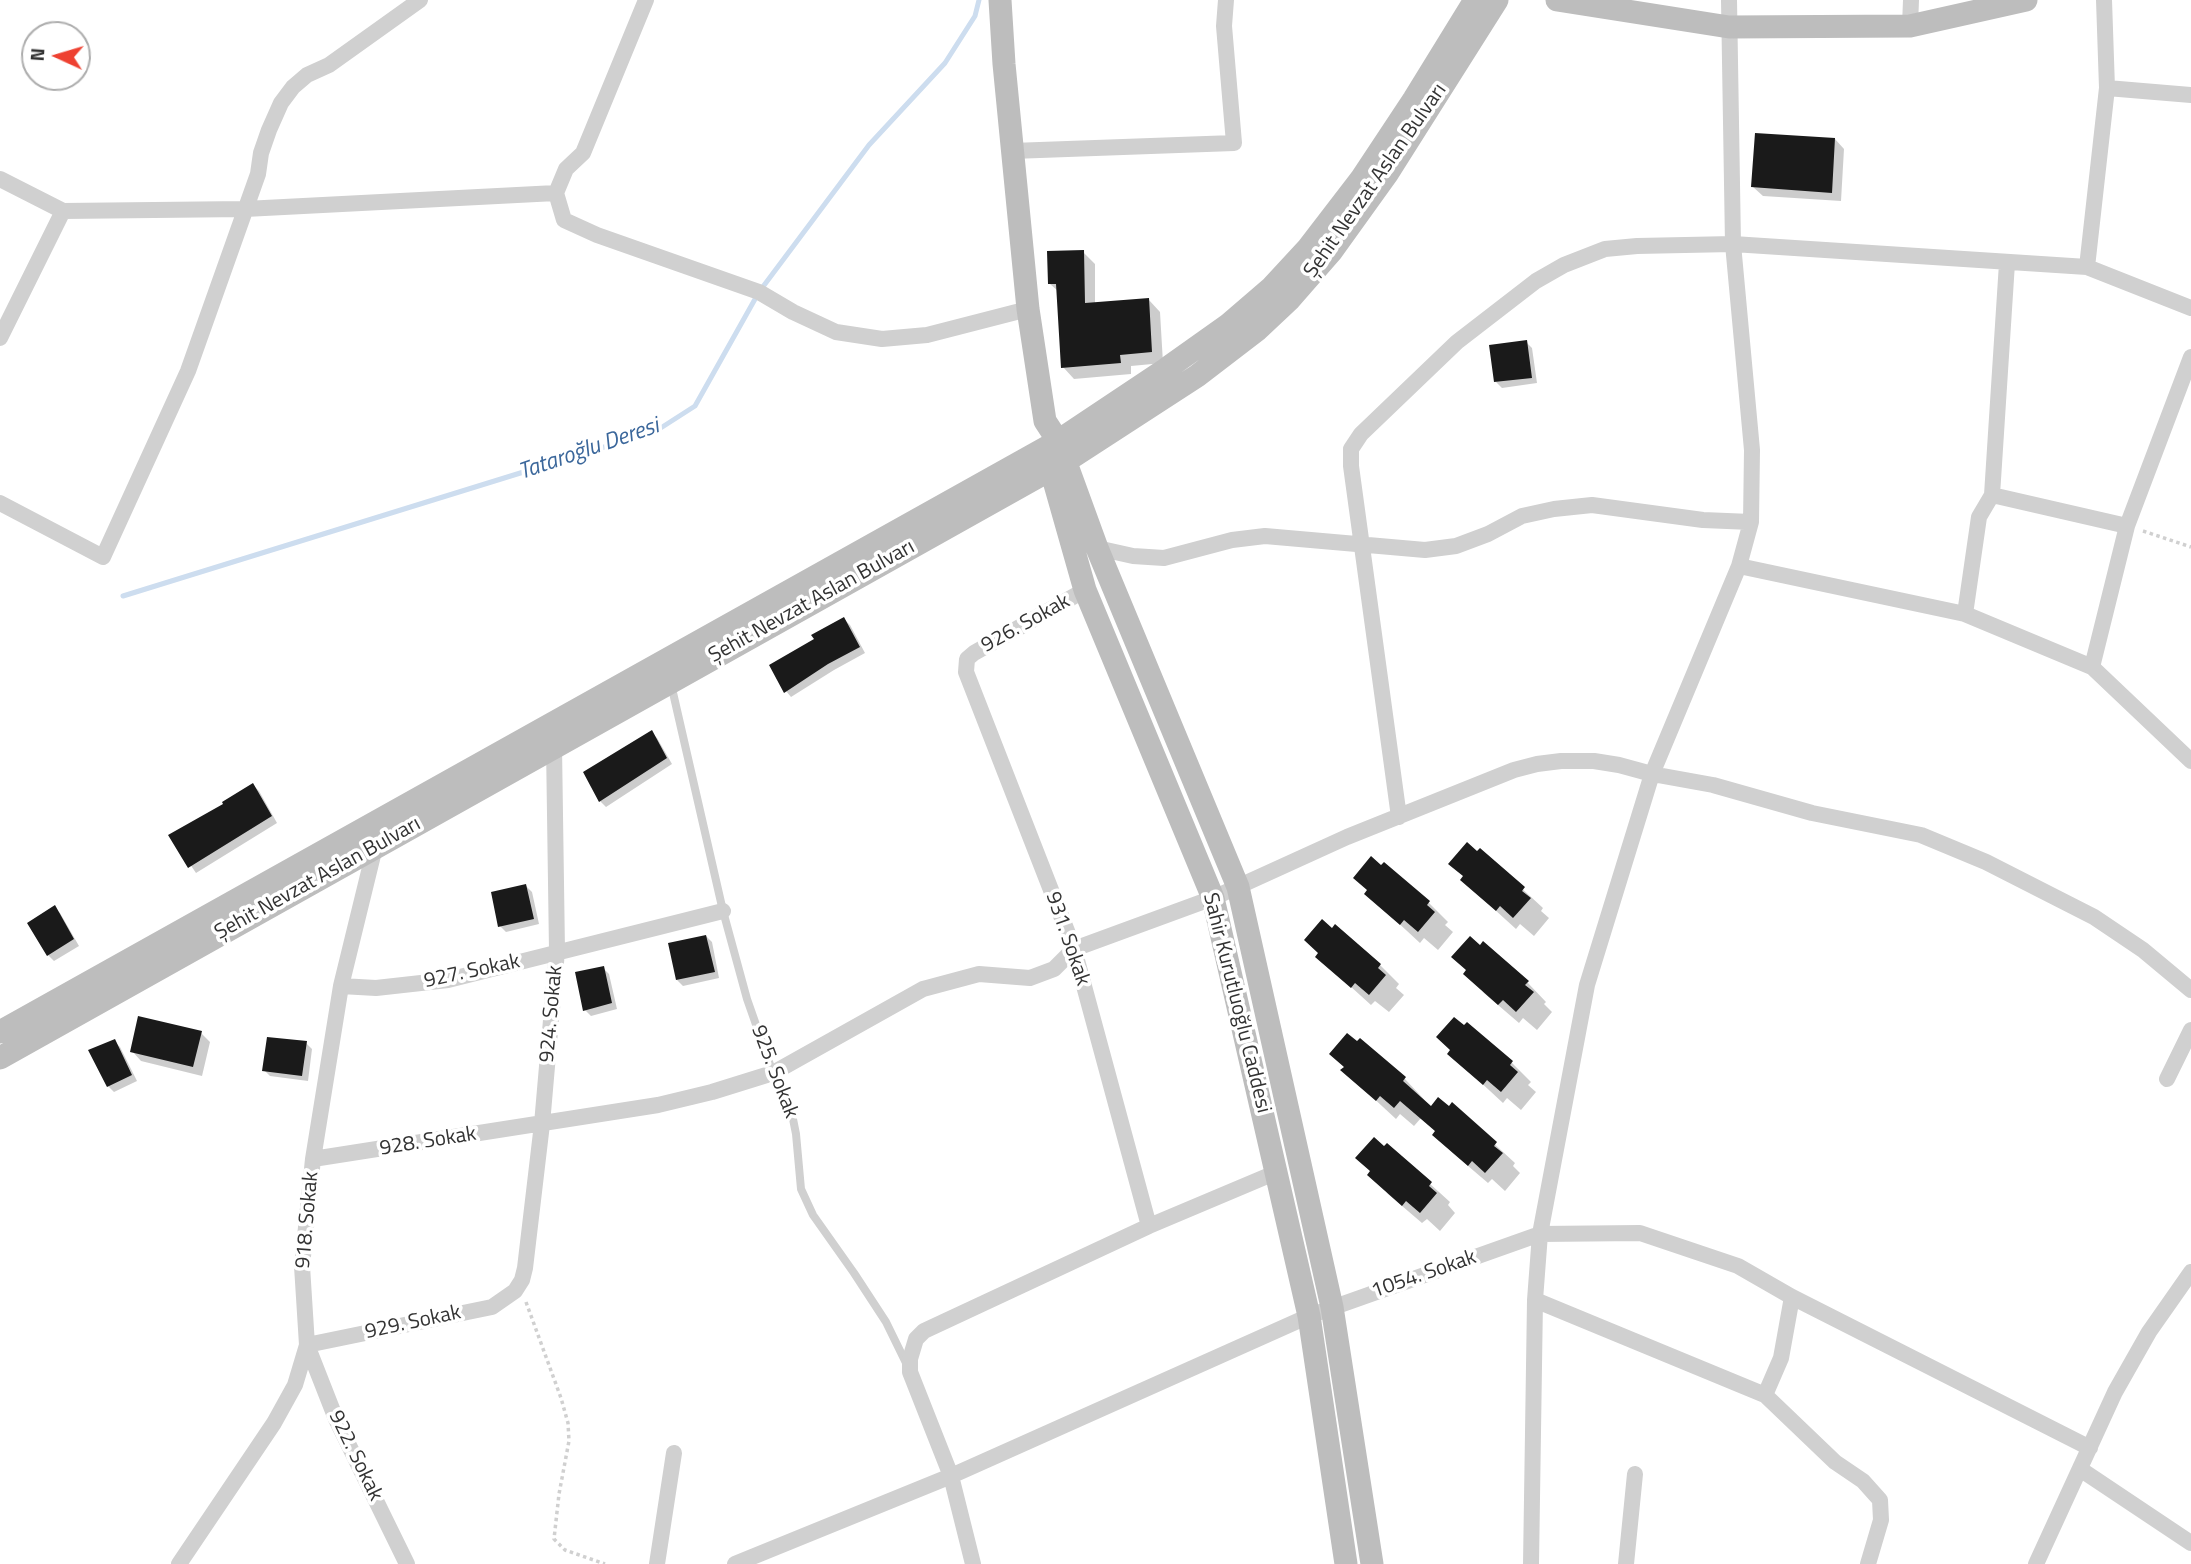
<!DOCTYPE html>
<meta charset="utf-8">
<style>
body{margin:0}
#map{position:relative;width:2191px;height:1564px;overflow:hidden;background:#fff;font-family:"Titillium Web",sans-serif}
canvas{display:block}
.north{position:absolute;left:21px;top:21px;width:70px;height:70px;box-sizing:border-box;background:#fff;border:2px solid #adadad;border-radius:50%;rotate:274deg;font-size:19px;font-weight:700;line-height:28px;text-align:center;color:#333}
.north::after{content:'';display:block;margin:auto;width:24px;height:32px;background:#ee4131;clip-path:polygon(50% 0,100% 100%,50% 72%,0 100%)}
</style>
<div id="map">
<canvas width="2191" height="1564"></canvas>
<div class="north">N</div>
</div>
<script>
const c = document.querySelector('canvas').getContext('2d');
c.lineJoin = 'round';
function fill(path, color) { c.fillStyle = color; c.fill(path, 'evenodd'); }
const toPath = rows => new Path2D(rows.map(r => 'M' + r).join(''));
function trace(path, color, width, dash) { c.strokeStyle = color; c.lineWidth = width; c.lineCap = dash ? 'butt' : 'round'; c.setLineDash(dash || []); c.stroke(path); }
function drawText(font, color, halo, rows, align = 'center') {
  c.font = font + ' "Titillium Web",sans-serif'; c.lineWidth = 7; c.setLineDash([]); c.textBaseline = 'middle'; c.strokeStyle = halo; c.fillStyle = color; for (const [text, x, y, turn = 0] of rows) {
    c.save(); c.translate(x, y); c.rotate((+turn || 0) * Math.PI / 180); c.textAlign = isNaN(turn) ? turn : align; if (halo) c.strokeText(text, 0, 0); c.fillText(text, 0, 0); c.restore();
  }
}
fill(toPath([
 [1835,139,1844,149,1841,201,1763,196,1753,187],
 [1083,252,1095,264,1095,304,1149,300,1160,312,1163,363,1131,366,1131,374,1074,379,1063,367,1058,291,1050,284],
 [1526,342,1532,348,1537,383,1502,388,1496,382],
 [844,619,850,625,865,653,834,670,791,697,786,691,816,640],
 [651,732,657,738,672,764,606,807,600,801],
 [253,785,259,791,277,823,196,873,171,836,225,805],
 [1480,850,1543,908,1541,911,1549,918,1534,936,1520,924,1516,929,1462,880],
 [1381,868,1429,903,1448,922,1445,925,1453,932,1438,950,1424,938,1420,943,1367,894],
 [526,886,532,892,539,924,506,932,500,926],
 [54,908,60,913,79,946,54,961,48,955],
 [706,936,712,942,719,978,683,986,677,980],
 [1320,954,1380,965,1399,984,1396,988,1404,995,1389,1012,1375,1001,1371,1005,1318,957],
 [603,968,609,974,617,1009,591,1016,585,1010],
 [1468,971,1527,982,1546,1002,1544,1004,1552,1012,1537,1030,1523,1018,1519,1023,1484,993],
 [201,1033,210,1042,202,1076,141,1061,132,1051],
 [1361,1040,1405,1079,1432,1108,1449,1109,1452,1105,1515,1163,1513,1166,1520,1173,1505,1191,1492,1179,1488,1183,1454,1154,1435,1135,1436,1132,1421,1118,1414,1126,1400,1114,1396,1119,1343,1070],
 [114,1041,120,1047,137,1081,114,1092,108,1086],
 [306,1043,312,1049,308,1081,270,1076,264,1070],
 [1450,1054,1512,1063,1531,1082,1528,1085,1536,1092,1521,1110,1507,1098,1503,1103],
 [1387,1145,1450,1202,1448,1205,1455,1213,1440,1231,1427,1219,1422,1223,1388,1194,1372,1172]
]), '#0003');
trace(toPath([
 [123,596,656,431,695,406,759,292,869,145,945,63,975,16,979,0]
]), '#cdddef', 5);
fill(toPath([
 [1755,133,1835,138,1832,193,1751,187],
 [1084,250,1085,303,1149,298,1152,352,1120,355,1121,363,1061,368,1056,284,1048,284,1047,251],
 [1527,340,1532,378,1494,382,1489,345],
 [844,617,860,647,828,664,784,693,769,665,814,639,811,635],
 [652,730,667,758,599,802,583,772],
 [253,783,272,816,188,868,168,835,223,804,222,802],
 [1467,842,1477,851,1480,848,1525,887,1522,891,1531,898,1513,918,1500,906,1496,911,1460,880,1463,876,1448,864],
 [1371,856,1381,865,1384,862,1430,901,1427,905,1435,912,1418,932,1404,920,1400,925,1364,894,1367,890,1353,878],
 [526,884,534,919,498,927,491,892],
 [55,905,74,939,47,956,27,923],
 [1322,919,1332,928,1335,924,1381,964,1378,968,1386,975,1369,995,1355,983,1351,988,1315,957,1318,953,1304,940],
 [706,935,715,972,676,980,668,943],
 [1470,936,1480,945,1483,941,1529,981,1525,985,1534,992,1516,1012,1503,1000,1498,1005,1463,974,1466,970,1451,957],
 [604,966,612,1003,583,1011,575,972],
 [138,1016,202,1031,193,1067,130,1052],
 [1454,1017,1464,1025,1467,1022,1513,1061,1510,1065,1518,1072,1501,1092,1487,1080,1483,1085,1447,1054,1450,1050,1436,1037],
 [1347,1033,1357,1041,1360,1038,1406,1077,1403,1081,1431,1106,1438,1097,1449,1106,1452,1102,1497,1142,1494,1146,1503,1153,1485,1173,1472,1161,1468,1166,1432,1135,1435,1131,1400,1101,1394,1108,1380,1096,1376,1101,1340,1070,1344,1067,1329,1054],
 [267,1037,307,1041,302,1076,262,1071],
 [115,1039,132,1075,107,1087,88,1050],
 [1374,1137,1384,1146,1387,1143,1432,1182,1429,1186,1437,1193,1420,1213,1406,1201,1402,1206,1367,1175,1370,1171,1355,1158]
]), '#1a1a1a');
trace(toPath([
 [2143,531,2191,547],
 [526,1302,561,1398,568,1423,569,1441,559,1494,554,1539,565,1550,605,1564]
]), '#d0d0d0', 3.5, [3.5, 3.5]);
trace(toPath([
 [671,684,723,911,747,999,773,1073,792,1114,796,1134,801,1189,813,1215,854,1273,886,1322,907,1365]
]), '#d0d0d0', 8);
trace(toPath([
 [646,0,583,153,566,169,556,193,564,220,597,235,759,292,793,312,836,332,882,339,927,335,1028,309],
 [1910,26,1911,0],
 [2107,88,2191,95],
 [1012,151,1234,143,1224,26,1226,0],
 [0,179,63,211,245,209,556,193],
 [2007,263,1992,495,2127,526],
 [2087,267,2107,88,2104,0],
 [0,338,63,211],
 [2191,357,2127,526,2092,667,2191,761],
 [0,503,103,557,188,371,258,174,261,153,269,130,281,103,293,87,307,75,329,65,420,0],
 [1097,548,1133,556,1164,558,1232,540,1265,536,1425,550,1456,546,1488,534,1522,516,1554,509,1592,505,1703,520,1751,522],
 [1739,566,1965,614,2092,667],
 [1085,590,974,653,967,659,966,672,1074,949,1149,1226],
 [1965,614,1979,517,1992,495],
 [1399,817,1351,466,1351,449,1361,434,1457,342,1536,281,1564,265,1605,249,1637,246,1733,244,2087,267,2191,308],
 [341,986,376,988,448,980,723,911],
 [2167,1079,2191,1030],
 [313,1159,658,1105,712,1092,773,1073,923,989,979,974,1030,978,1054,969,1074,949,1213,898,1347,837,1514,770,1537,764,1561,761,1594,761,1619,765,1652,774,1713,785,1812,813,1921,835,1986,862,2094,917,2143,950,2191,990],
 [1535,1300,1765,1395,1835,1462,1863,1481,1880,1500,1881,1520,1868,1564],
 [1765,1395,1781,1358,1792,1297],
 [2080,1469,2191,1543],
 [179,1564,274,1423,295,1385,307,1345,302,1266,313,1159,341,986,375,847],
 [407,1564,336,1419,307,1345,492,1307,515,1291,522,1280,525,1268,542,1124,557,951,554,746],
 [657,1564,674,1453],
 [735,1564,951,1476,1309,1316,1540,1234,1640,1233,1738,1266,1792,1297,2090,1448],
 [973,1564,951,1476,910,1372,910,1359,916,1339,924,1331,1149,1226,1277,1172],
 [1531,1564,1535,1300,1540,1234,1587,985,1652,774,1739,566,1751,522,1752,450,1733,244,1729,0],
 [1626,1564,1635,1474],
 [2036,1564,2115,1392,2149,1332,2191,1272]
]), '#d0d0d0', 16);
trace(toPath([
 [1000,0,1004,64,1028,309,1045,421,1058,441,1097,548,1238,887,1332,1307,1372,1564],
 [1557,0,1729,27,1910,26,2026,0],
 [1047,456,1085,590,1213,898,1309,1316,1346,1564],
 [0,1032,1058,441,1166,369,1228,325,1271,288,1308,248,1361,179,1414,99,1475,0],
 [0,1058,1066,461,1197,376,1257,330,1290,299,1331,252,1387,174,1497,0]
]), '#bdbdbd', 23);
drawText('21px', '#333', '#fff', [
 ["Şehit Nevzat Aslan Bulvarı",1376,181,-55],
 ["Şehit Nevzat Aslan Bulvarı",812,602,-29],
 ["926. Sokak",1026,624,-29],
 ["Şehit Nevzat Aslan Bulvarı",318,879,-29],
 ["931. Sokak",1067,939,71],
 ["927. Sokak",472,972,-12],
 ["Sahir Kurutluoğlu Caddesi",1236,1003,76],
 ["924. Sokak",552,1014,-85],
 ["925. Sokak",774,1072,69],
 ["928. Sokak",428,1142,-9],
 ["918. Sokak",308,1220,-85],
 ["1054. Sokak",1424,1275,-19],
 ["929. Sokak",413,1323,-12],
 ["922. Sokak",355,1456,64]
]);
drawText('italic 23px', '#3b679b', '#fff', [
 ["Tataroğlu Deresi",589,450,-19]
]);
</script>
